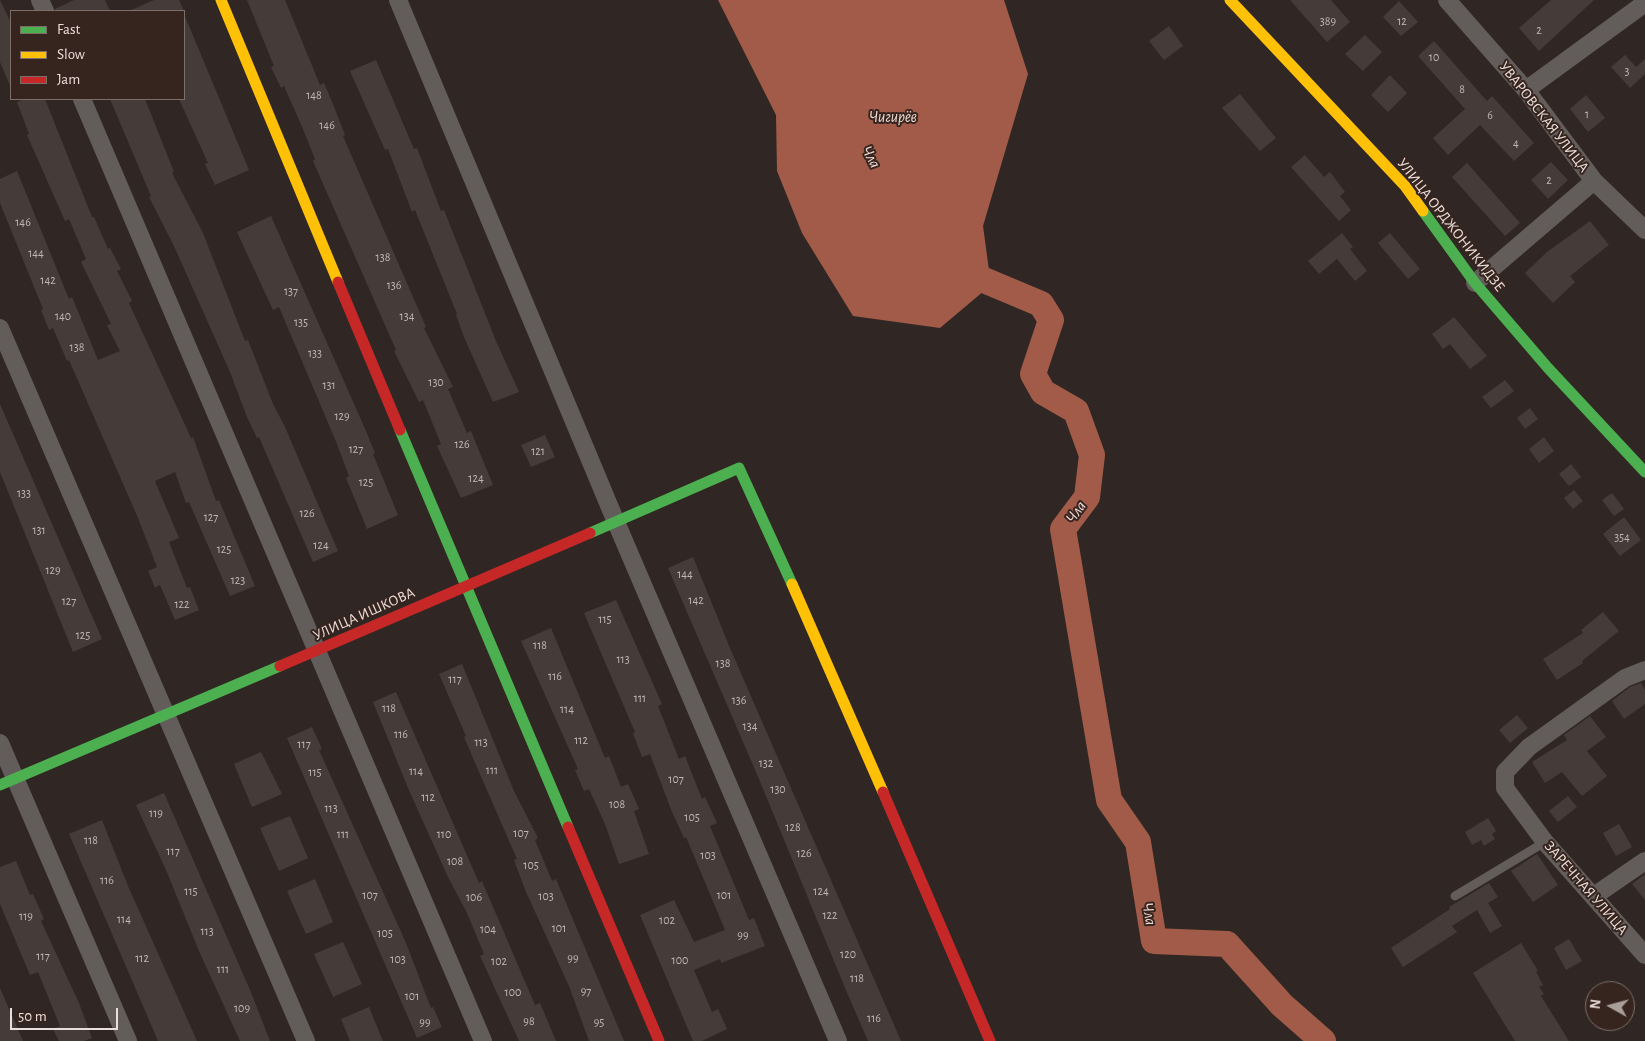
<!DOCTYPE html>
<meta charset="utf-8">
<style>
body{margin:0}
#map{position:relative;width:1645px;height:1041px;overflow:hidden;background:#302724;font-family:"Alegreya Sans",sans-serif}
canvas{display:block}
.legend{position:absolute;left:10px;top:10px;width:175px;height:90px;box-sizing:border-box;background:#36241e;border:1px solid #7e6e69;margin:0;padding:6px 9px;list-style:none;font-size:15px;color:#ebdeda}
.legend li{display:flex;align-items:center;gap:10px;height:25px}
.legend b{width:25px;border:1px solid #7e6e69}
.north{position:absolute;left:1585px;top:981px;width:50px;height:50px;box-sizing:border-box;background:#36241e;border:1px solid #7e6e69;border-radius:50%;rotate:277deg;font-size:14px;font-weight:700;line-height:20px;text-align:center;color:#ebdeda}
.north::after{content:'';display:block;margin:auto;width:18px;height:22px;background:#aa9e9a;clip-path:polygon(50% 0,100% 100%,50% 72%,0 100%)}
.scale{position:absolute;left:10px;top:1008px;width:108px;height:22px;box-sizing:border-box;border:2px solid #ebdeda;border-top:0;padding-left:6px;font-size:15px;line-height:18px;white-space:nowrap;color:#ebdeda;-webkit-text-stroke:4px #36241e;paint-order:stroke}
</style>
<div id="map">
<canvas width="1645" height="1041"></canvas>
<ul class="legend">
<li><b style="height:6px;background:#4caf50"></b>Fast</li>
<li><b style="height:6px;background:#ffc107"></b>Slow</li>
<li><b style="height:6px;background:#c62828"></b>Jam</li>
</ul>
<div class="north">N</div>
<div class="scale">50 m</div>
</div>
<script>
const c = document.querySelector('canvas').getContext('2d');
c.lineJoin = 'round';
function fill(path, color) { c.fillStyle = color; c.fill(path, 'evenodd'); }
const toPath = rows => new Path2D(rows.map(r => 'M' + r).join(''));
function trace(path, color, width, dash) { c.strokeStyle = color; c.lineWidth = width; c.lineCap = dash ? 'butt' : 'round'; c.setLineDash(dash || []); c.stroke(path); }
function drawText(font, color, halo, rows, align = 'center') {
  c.font = font + ' "Alegreya Sans",sans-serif'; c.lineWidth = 4; c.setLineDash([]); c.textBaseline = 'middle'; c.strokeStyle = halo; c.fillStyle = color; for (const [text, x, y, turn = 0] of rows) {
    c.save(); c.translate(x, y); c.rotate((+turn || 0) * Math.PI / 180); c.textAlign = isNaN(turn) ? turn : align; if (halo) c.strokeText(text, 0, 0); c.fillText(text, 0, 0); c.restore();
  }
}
fill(toPath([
 [718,0,1004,0,1028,74,983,226,991,285,940,328,853,316,802,233,777,171,776,115]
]), '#a25b48');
trace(toPath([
 [960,270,1041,304,1051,320,1033,374,1043,392,1076,411,1092,455,1087,497,1063,529,1109,800,1138,842,1154,941,1227,944,1282,1005,1323,1041]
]), '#a25b48', 26);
fill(toPath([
 [0,0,11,23,11,88,0,62],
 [74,0,105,0,110,11,56,11,55,9],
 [154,0,179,0,184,11,129,11],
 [247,0,285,0,320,85,324,83,333,104,345,135,343,136,426,327,424,328,453,387,448,389,467,433,471,431,493,485,461,498,437,446,441,444,423,400,419,402,394,351,396,350,313,161,315,159,303,129,284,86,281,88,271,67,274,66],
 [1290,0,1331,0,1350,22,1327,42],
 [1551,0,1594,0,1539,51,1519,28],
 [1399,1,1418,22,1401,36,1383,17],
 [184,14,249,170,215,185,205,164,208,163,179,99,184,99],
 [1169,26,1183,46,1164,60,1149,41],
 [1365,35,1382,52,1363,71,1345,54],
 [1434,41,1487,101,1492,96,1534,143,1514,161,1480,125,1448,155,1433,138,1465,109,1418,56],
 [1625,55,1636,67,1645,59,1645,74,1630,88,1611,67],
 [376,60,414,149,417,148,441,211,444,210,496,341,519,392,493,402,464,337,456,315,457,314,415,210,412,212,388,149,385,150,350,71],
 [1390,75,1407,93,1388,112,1371,95],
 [1240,94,1276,138,1260,151,1222,108],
 [1586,95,1605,118,1588,132,1570,109],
 [25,99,45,99,92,217,94,217,108,249,110,248,121,269,117,271,132,301,129,303,191,438,193,437,216,501,219,500,255,586,230,596,189,502,186,503,175,472,155,481,179,538,169,542,187,588,190,587,199,610,175,620,160,585,155,588,148,571,157,567,138,518,69,360,67,361,53,328,49,330,41,310,43,309,0,203,0,179,17,171,69,299,72,297,98,360,120,351,107,325,111,324,81,262,86,259,69,219,65,221,27,135,29,134,17,102],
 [110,99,145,99,174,172,172,173,203,233,245,341,248,340,273,404,285,427,338,551,313,562,259,437,257,438,247,417,230,372,174,246,149,197,151,196],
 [1305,155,1324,177,1330,172,1345,192,1340,196,1351,210,1339,221,1291,167],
 [1551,162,1568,180,1548,199,1531,180],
 [1467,163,1520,223,1505,236,1452,177],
 [271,216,366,431,375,453,373,454,398,515,367,529,346,478,349,476,337,444,279,307,273,310,237,232],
 [1590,221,1609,245,1570,276,1575,282,1553,303,1525,273,1547,252],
 [1342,233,1353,247,1350,249,1367,271,1355,281,1337,259,1319,274,1308,261],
 [1390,233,1420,269,1408,279,1378,243],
 [1454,317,1487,356,1470,369,1450,344,1443,349,1432,334],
 [1505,380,1514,391,1491,408,1482,397],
 [0,404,102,639,73,652,0,472],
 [1530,408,1538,419,1525,429,1517,418],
 [545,435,555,457,531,467,521,445],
 [1544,437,1554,451,1539,463,1529,449],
 [1571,464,1581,477,1569,486,1559,474],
 [1574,490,1583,501,1573,509,1564,498],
 [1612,493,1624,509,1614,516,1602,500],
 [1624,517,1641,540,1620,556,1603,534],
 [693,557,730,648,901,1041,868,1041,848,995,759,779,668,568],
 [616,600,662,704,658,706,679,759,685,756,702,799,705,797,717,823,710,826,749,920,754,918,765,946,721,963,720,959,694,970,712,1012,718,1009,727,1029,702,1041,693,1041,640,915,674,900,694,942,725,930,686,837,684,838,672,812,650,754,642,757,633,733,635,732,584,613],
 [1603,612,1619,631,1582,661,1583,663,1557,680,1543,659,1583,633,1581,630],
 [551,628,605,758,609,756,621,787,628,784,639,809,634,811,649,854,619,864,605,824,589,789,584,791,575,770,578,769,521,641],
 [462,664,514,791,538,838,535,840,552,881,556,879,624,1041,589,1041,569,986,526,892,514,860,517,859,476,765,464,737,466,736,439,674],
 [1641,683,1645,690,1645,704,1624,719,1612,701,1630,687],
 [396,692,479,883,482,881,535,1005,540,1003,556,1041,519,1041,480,956,484,954,467,913,448,877,408,788,373,702],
 [1517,715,1528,728,1510,743,1499,730],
 [1590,716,1606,737,1587,751,1607,776,1582,796,1562,772,1545,783,1532,762,1567,740,1564,735],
 [312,727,322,749,319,750,406,943,431,1008,433,1007,442,1027,417,1038,287,738],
 [261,752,282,794,252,807,234,764],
 [164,793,250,990,270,1041,240,1041,199,951,166,870,136,805],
 [1568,796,1577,807,1558,822,1549,811],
 [290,816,308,858,279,871,260,828],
 [1488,818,1496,831,1492,834,1495,839,1484,846,1481,840,1472,845,1465,832],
 [102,820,128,886,197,1041,158,1041,97,899,69,834],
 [1619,824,1632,847,1616,856,1603,833],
 [1537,854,1558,885,1533,902,1511,871],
 [16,861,30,895,33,894,44,919,41,921,79,1003,92,1038,84,1041,59,1041,53,1029,60,1026,38,972,30,975,0,904,0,867],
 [1645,874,1645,900,1632,884],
 [315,879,333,922,306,934,287,891],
 [1489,883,1498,897,1488,903,1502,926,1490,933,1477,910,1452,926,1457,932,1403,967,1391,948,1450,909,1449,907],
 [1569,939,1582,961,1566,970,1554,948],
 [343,942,362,984,333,997,314,954],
 [1521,943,1538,971,1536,972,1543,985,1539,987,1544,994,1541,996,1569,1041,1515,1041,1473,973],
 [0,988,23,1041,0,1041],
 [369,1007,383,1041,350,1041,341,1019]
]), '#453c39');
trace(toPath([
 [1455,896,1545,842]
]), '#625d5b', 9);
trace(toPath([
 [40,0,45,11],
 [398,0,616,522,838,1041],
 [1447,0,1526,90,1594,181,1645,230],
 [1526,90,1645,3],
 [82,99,483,1041],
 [1475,283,1594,181],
 [0,328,306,1041],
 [1645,670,1625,678,1529,747,1505,772,1505,788,1545,842,1645,955],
 [0,743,128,1041],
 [1594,896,1645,861]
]), '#625d5b', 18);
trace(toPath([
 [1423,211,1475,283,1548,368,1645,472],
 [400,430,568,827],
 [590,533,739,468,792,584],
 [0,785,280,666]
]), '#4caf50', 11);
trace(toPath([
 [221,0,338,282],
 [1230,0,1405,186,1423,211],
 [792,584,883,792]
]), '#ffc107', 11);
trace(toPath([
 [338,282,400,430],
 [280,666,590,533],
 [883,792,990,1041],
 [568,827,659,1041]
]), '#c62828', 11);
drawText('12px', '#c2b6b2', null, [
 ["389",1328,21],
 ["12",1402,21],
 ["2",1539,30],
 ["10",1434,57],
 ["3",1627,71],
 ["8",1462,89],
 ["148",314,95],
 ["1",1587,114],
 ["6",1490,115],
 ["146",327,125],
 ["4",1516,143],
 ["2",1549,180],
 ["146",23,222],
 ["144",36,253],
 ["138",383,257],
 ["142",48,280],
 ["136",394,285],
 ["137",291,291],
 ["140",63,316],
 ["134",407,316],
 ["135",301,322],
 ["138",77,347],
 ["133",315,353],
 ["130",436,382],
 ["131",329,385],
 ["129",342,416],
 ["126",462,444],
 ["127",356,449],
 ["121",538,451],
 ["124",476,478],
 ["125",366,482],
 ["133",24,493],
 ["126",307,513],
 ["127",211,517],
 ["131",39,530],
 ["354",1622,537],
 ["124",321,545],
 ["125",224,549],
 ["129",53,570],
 ["144",685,574],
 ["123",238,580],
 ["142",696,600],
 ["127",69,601],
 ["122",182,604],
 ["115",605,619],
 ["125",83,635],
 ["118",540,645],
 ["113",623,659],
 ["138",723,663],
 ["116",555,676],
 ["117",455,679],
 ["111",640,698],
 ["136",739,700],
 ["118",389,708],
 ["114",567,709],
 ["134",750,726],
 ["116",401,734],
 ["112",581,740],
 ["113",481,742],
 ["117",304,744],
 ["132",766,763],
 ["111",492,770],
 ["114",416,771],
 ["115",315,772],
 ["107",676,779],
 ["130",778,789],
 ["112",428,797],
 ["108",617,804],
 ["113",331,808],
 ["119",156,813],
 ["105",692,817],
 ["128",793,827],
 ["107",521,833],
 ["111",343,834],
 ["110",444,834],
 ["118",91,840],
 ["117",173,851],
 ["126",804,853],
 ["103",708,855],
 ["108",455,861],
 ["105",531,865],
 ["116",107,880],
 ["115",191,891],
 ["124",821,891],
 ["107",370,895],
 ["101",724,895],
 ["103",546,896],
 ["106",474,897],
 ["122",830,915],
 ["119",26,916],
 ["114",124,919],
 ["102",667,920],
 ["101",559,928],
 ["104",488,929],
 ["113",207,931],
 ["105",385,933],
 ["99",743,935],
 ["120",848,954],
 ["117",43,956],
 ["112",142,958],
 ["99",573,958],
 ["103",398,959],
 ["100",680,960],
 ["102",499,961],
 ["111",223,969],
 ["118",857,978],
 ["97",586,991],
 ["100",513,992],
 ["101",412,996],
 ["109",242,1008],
 ["116",874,1018],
 ["98",529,1021],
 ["99",425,1022],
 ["95",599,1022]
]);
drawText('15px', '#ebdeda', '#36241e', [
 ["УВАРОВСКАЯ УЛИЦА",1544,117,52],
 ["УЛИЦА ОРДЖОНИКИДЗЕ",1451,225,52],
 ["УЛИЦА ИШКОВА",364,614,-24],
 ["ЗАРЕЧНАЯ УЛИЦА",1586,888,49]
]);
drawText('italic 16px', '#f0d9d3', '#36241e', [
 ["Чигирёв",893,117],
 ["Чла",871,157,63],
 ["Чла",1076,512,-54],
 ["Чла",1149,914,81]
]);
</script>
